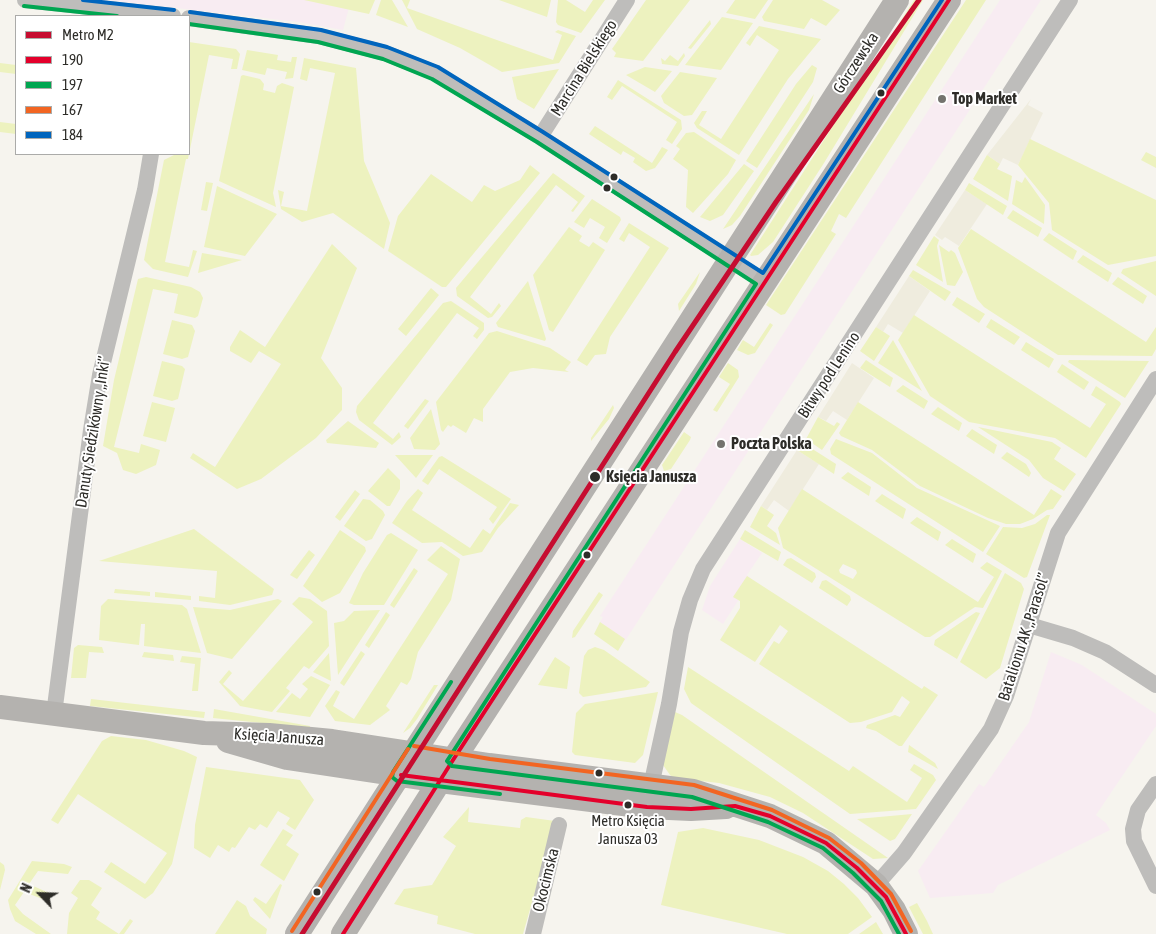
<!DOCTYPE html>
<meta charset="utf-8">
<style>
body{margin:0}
#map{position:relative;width:1156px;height:934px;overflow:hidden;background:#f6f4ee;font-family:"Asap Condensed",sans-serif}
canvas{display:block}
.legend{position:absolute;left:15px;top:15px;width:175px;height:140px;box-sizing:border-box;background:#fff;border:1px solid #ababa9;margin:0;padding:6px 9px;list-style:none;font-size:15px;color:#2e2d29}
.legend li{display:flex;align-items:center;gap:10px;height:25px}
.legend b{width:25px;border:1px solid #ababa9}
.north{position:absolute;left:15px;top:869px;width:50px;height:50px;-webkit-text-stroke:4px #fff;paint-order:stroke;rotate:294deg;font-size:14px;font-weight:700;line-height:20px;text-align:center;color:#2e2d29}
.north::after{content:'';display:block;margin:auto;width:18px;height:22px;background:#2e2d29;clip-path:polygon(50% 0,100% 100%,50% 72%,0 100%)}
</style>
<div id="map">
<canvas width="1156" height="934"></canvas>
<ul class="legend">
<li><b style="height:6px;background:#c60c30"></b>Metro M2</li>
<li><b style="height:6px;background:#e4002b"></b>190</li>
<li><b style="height:6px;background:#00a651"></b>197</li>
<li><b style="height:6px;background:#f26522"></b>167</li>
<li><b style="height:6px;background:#0065bd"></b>184</li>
</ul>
<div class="north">N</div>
</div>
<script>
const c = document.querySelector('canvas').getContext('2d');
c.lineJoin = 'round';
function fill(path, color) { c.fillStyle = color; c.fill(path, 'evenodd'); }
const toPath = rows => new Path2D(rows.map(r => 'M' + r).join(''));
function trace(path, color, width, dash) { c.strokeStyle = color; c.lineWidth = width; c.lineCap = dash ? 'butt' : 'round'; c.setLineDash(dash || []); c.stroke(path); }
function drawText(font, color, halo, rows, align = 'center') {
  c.font = font + ' "Asap Condensed",sans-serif'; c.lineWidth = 4; c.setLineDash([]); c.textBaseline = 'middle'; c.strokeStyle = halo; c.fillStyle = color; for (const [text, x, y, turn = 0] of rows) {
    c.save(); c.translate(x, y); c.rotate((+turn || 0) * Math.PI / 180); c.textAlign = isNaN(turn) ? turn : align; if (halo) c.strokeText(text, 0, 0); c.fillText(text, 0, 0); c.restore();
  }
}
fill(toPath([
 [107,0,351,0,343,30,298,22],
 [1000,0,1041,0,625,641,600,622,603,617,600,616],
 [740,539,762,553,747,575,752,579,723,624,702,610,710,586],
 [1051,652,1082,665,1156,714,1156,726,1096,815,1106,823,1110,830,998,885,993,893,930,898,918,871,979,784,984,787,1029,722]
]), '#f8ecf2');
fill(toPath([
 [1031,99,1028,105,1043,113,1018,165,1003,158,1000,164,987,155],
 [965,190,987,204,959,246,945,237,942,240,935,235],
 [909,276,930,291,903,333,888,324,883,332,876,327],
 [852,363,874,378,847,420,833,411,826,421,818,417],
 [797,450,819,464,789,511,774,500,767,510,761,506]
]), '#efecde');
fill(toPath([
 [304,0,375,0,369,14],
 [381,0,392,0,408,27,376,15],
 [402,0,410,0,407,8,553,60,562,35,555,32,558,30,576,36,559,63,502,72,460,48,417,29],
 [499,0,551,0,547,17],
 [558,0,566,0,585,12,593,0,605,0,581,33,558,25,556,22],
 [646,0,690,0,643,61,614,57,616,53,612,49],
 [735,0,768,0,755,19,726,13],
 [773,0,822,0,840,10,826,26,811,18,804,29,764,21,762,17],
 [914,0,923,0,824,163,773,242,758,255,751,256,750,255],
 [966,0,986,0,846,218,839,214,831,231,836,234,785,314,781,315,766,305],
 [722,17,753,23,721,70,685,65],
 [710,20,711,24,691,49,688,48],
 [759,26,821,39,788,79,739,155,697,128,694,123,702,111,707,111,699,125,721,139,779,50,757,35,750,46,746,43],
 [189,42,236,49,240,54,237,69,231,69,233,59,209,55,188,159,186,159,165,262,189,267,193,250,197,251,188,277,153,269,144,260,164,160,176,154,189,154],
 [247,50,278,55,277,60,291,62,292,57,297,57,293,78,285,79,287,72,267,68,265,75,242,70],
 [684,53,685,56,678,66,662,64,661,58,665,61,670,55,678,61],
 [304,58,356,68,364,161,390,223,384,249,333,213,302,222,281,209,278,190,284,192,281,206,307,211,335,73,310,68,307,81,300,79],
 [0,63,16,65,16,74,0,72],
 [812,65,817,68,813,82,757,168,746,161,796,84],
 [645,67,672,71,655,92,626,75],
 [559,69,534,109,517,99,512,77],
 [680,72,717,78,692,115,684,116,664,103,661,96],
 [243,75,260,79,264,84,263,90,275,93,277,86,282,83,294,87,273,193,276,207,219,181,241,76],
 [618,80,681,120,682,129,672,144,666,140,677,122,622,86,612,100,607,97],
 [814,94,809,110,740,216,732,225,723,229],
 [0,122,16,124,16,134,0,132],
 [595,126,652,163,662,147,668,150,655,168,646,171,633,162,635,158,623,151,621,155,589,134],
 [694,132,736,160,728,174,693,213,686,207,688,170,673,159,680,149,676,146,686,133],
 [1030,139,1156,200,1156,256,1108,265,1052,230,1049,203,1018,165],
 [1146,152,1156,157,1156,168,1141,160],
 [987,155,1000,164,997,169,1012,176,1008,201,973,179],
 [744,164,754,171,723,215,710,221,700,217],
 [530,165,540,173,446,287,442,287,388,251,398,216,431,174,472,202,484,185,495,191,520,180],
 [553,173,585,196,573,212,571,211,578,202,556,185,470,297,491,314,499,303,501,306,492,317,488,318,457,296,456,288],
 [1025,177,1045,205,1044,224,1012,204,1016,180,1022,183],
 [206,182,213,183,207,211,201,210],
 [969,183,1007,206,1003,215,965,190],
 [217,186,277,214,245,256,204,247],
 [592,199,620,217,621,220,607,243,599,238,605,227,590,218,584,228,574,222],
 [1013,210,1042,228,1038,237,1007,218],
 [629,223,669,248,610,337,606,354,595,355,587,366,577,360,650,247,629,233,624,242,619,239],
 [569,227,582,236,579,241,589,247,593,242,605,250,553,332,549,330,533,275],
 [971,229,1146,342,1156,327,1156,349,1152,356,1058,355,984,307,977,299,958,248],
 [1049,233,1077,251,1073,260,1043,240],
 [934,236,939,240,937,246,943,282,916,265],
 [332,244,357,268,321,358,342,388,342,410,316,438,261,479,237,489,190,458,193,453,215,467,281,364,259,351,251,363,230,351,230,347,240,330,265,347],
 [939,245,949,252,951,250,955,253,963,272,955,286,947,285],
 [202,253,242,260,198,273],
 [1083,255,1112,273,1108,282,1077,262],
 [1156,261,1156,296,1121,273,1123,269],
 [913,270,951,292,945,301,909,276],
 [700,272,696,284,679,311,678,304],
 [146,277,191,287,200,292,203,298,198,316,195,318,174,313,178,294,153,289,114,447,139,453,141,444,160,450,156,465,136,474,123,470,117,453,103,446,114,380,138,279],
 [1118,277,1147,296,1143,304,1112,284],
 [528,281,546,339,545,341,498,327,496,323],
 [431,288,439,295,406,336,398,329],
 [957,297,985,314,979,323,952,305],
 [451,301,484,323,484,330,477,339,473,336,479,328,457,313,373,423,393,439,399,432,401,437,392,445,359,420,356,412,357,406,443,303],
 [914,315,1090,428,1106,404,1091,395,1096,386,1120,402,1121,404,1086,458,1055,438,969,422,930,396,898,340],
 [991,319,1020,337,1014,345,986,327],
 [172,320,192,325,195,331,188,357,182,359,163,354],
 [770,323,773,325,755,353,748,355,737,350,743,340,754,347],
 [876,327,890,336,874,361,860,351],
 [497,331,550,348,571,362,565,370,569,372,533,368,510,372,483,409,483,422,474,418,466,433,453,425,451,427,448,425,443,432,441,430,436,402,489,333],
 [893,340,922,391,878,363],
 [1026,342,1054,359,1049,368,1021,350],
 [866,360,893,378,890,387,860,368],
 [1069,360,1149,361,1125,398,1068,362],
 [162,361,182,366,185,369,178,399,172,401,153,396],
 [728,363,738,370,739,377,717,412,713,410,730,384,719,377],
 [1062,364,1089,382,1084,390,1057,372],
 [903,385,928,401,924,409,896,391],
 [425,399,429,401,408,429,404,426],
 [152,402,175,408,166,442,143,436],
 [858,402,1034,515,1051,489,1062,496,1053,509,1047,510,1033,519,1020,524,1006,524,988,518,920,486,872,450,841,436,839,433],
 [613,405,614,408,609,419,591,441,591,438],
 [938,407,962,423,959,431,931,414],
 [431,409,440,444,435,450,414,449,410,438],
 [818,417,834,426,837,422,840,424,822,450,806,439],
 [348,421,379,443,376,448,327,443,326,440],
 [978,427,1052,442,1061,448,1054,459,1076,474,1064,491,1043,478,1029,460],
 [972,429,997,445,994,454,966,436],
 [684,432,691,437,690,440,671,469,664,471,662,465],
 [836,439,872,453,917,488,1000,526,983,552,831,454,830,449],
 [803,443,836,464,834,474,797,450],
 [1007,452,1026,464,1031,473,1029,477,1001,458],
 [395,455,433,455,416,478],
 [442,456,511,499,493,524,489,519,497,507,439,469,428,485,422,481,439,457],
 [388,468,400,480,400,489,390,506,387,506,368,491],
 [848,472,871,487,869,496,841,478],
 [418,489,423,493,412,510,470,548,483,529,490,534,510,503,519,505,498,528,482,552,463,556,442,542,422,543,392,523,407,501],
 [802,489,978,602,994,577,980,568,987,562,1002,571,983,608,975,607,930,637,925,637,783,548,778,528],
 [843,564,856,570,857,573,853,579,840,573,839,570],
 [355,490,360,494,340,521,335,517],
 [882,494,906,509,903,519,875,501],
 [363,499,370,500,383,511,385,515,372,539,366,541,344,526],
 [761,506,774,515,767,526,776,533,780,545,750,527],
 [1047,515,1050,515,1027,577,1024,578,986,554,1003,527,1022,528,1035,524],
 [917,517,941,532,938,541,910,523],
 [194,529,274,589,272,595,230,605,199,601,199,596,215,598,217,571,99,561],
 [340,530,365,547,366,551,340,593,322,602,303,586],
 [745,530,781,552,778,561,740,539],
 [391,533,418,550,384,605,354,605,349,603,363,573,387,535],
 [952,539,976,554,973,563,945,545],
 [441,546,460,559,451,600,418,652,411,679,407,685,401,682,386,706,390,710,370,725,335,721,325,706,336,690,340,692,333,706,354,719,448,574,427,560],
 [309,550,315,555,297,579,290,575],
 [791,558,815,573,816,577,812,583,783,565,787,559],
 [414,568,418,571,394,608,390,605],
 [1005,573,1021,583,1024,589,1000,668,986,679,960,662],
 [747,576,922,689,924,686,938,695,902,746,899,746,876,731,866,728,867,725,895,715,900,717,910,702,902,696,892,712,861,722,850,723,759,664,774,641,779,644,788,631,780,625,755,662,720,640,740,608,740,601,733,597],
 [826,580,850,596,851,600,847,606,819,588,822,581],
 [115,589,150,592,150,596,114,593],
 [155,592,191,596,191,600,155,597],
 [599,592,603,595,575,637,572,638,573,631],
 [299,597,310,599,327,611,329,646,309,669,304,666,286,688,290,691,272,712,240,706,219,682,229,670,232,673,223,684,243,701,313,622,292,604],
 [108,599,182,605,187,609,201,653,144,646,145,624,141,624,139,645,99,640,101,606],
 [278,599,282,601,232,659,207,653,193,607,230,610],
 [380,610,338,675,334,623,344,621,354,611],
 [386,612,390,615,369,648,365,645],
 [976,612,980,613,957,659,934,645,935,640],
 [600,622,625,639,618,651,594,634],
 [78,645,102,647,104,653,89,652,86,678,71,678,74,648],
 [595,647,604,650,650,682,646,687,583,697,579,693,584,656,588,650],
 [361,651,365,654,344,686,340,683],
 [144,652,173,655,174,661,142,657],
 [329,653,331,681,313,672],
 [182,656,201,658,198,691,192,691,195,664,180,662],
 [555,657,570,667,567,689,538,685],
 [688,667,849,771,853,766,907,802,922,778,910,770,914,764,933,775,936,780,916,809,850,814,691,703,684,689],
 [311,676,330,685,310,717,276,712,292,693,300,699,308,689,302,684],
 [434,685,438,685,417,719,410,728,403,733],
 [658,692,643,755,635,763,575,755,572,752,576,713,585,704],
 [91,699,205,712,204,718,90,706],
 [214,709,310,726,310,728,213,718],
 [675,712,682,715,888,858,873,859,803,813,770,797,719,783,674,778,670,775,663,765],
 [111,736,146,740,184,751,197,757,172,864,153,893,145,899,104,872,111,862,145,884,167,853,78,794,58,824,51,820,102,741],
 [909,745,935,763,938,769,908,752],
 [206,767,300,780,314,800,295,830,286,824,290,818,278,811,267,828,260,824,255,830,249,827,235,848,232,847,229,852,218,845,210,858,194,848,195,825],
 [469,807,468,822,520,828,521,820,526,817,555,821,523,934,475,934,437,924,438,916,394,904,404,889,432,885,456,846,443,837],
 [912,814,895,839,890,841,857,819],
 [703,828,759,840,803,857,828,871,844,884,858,898,872,917,848,934,787,934,661,905,678,832],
 [283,829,293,835,286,845,299,854,284,881,260,865],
 [32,861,64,864,72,867,68,874,38,871,29,884,51,894,48,901,24,892,15,905,23,914,51,934,36,934,15,921,10,909,8,900],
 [0,862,4,865,5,870,0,890],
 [80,880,89,880,102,888,91,905,100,912,96,919,119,934,130,919,133,921,124,934,67,934,69,913,78,898,71,893],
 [280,884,282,885,270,919,253,900,255,897,266,904],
 [237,900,246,906,250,916,267,929,266,934,215,934],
 [917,903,927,921,933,934,923,934,909,907],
 [876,922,883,934,859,934]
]), '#edf2bf');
trace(toPath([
 [25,0,173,16],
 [189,18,319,36,385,53,435,73,540,137,765,282],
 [540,137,627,0],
 [1029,625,1073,638,1105,652,1156,685],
 [54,714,91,430,100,375,145,190,151,154],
 [1156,784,1138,810,1133,829,1134,841,1156,886],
 [649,795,669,704,681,632,690,600,703,569,1070,0],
 [876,885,904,853,991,729,1006,696,1058,533,1156,379],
 [533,934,559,825]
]), '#bebdbb', 16);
trace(toPath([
 [0,707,204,733,269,735,332,741,489,765,693,791,770,816,826,843,876,885,894,910,906,934],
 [228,741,287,758,440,781,647,807,691,809,726,807],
 [297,934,897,0],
 [343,934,453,760,949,0]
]), '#b4b2af', 24);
trace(toPath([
 [401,775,647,807,691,809,735,806,770,816,826,843,857,868,886,897,906,934],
 [343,934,453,760,949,0]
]), '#e4002b', 4);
trace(toPath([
 [24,6,117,16],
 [189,24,318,42,383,59,432,79,537,142,756,284,447,761,452,766,692,797,768,822,823,848,853,873,881,901,899,934],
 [451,682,393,772,392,777,397,781,500,794]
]), '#00a651', 4);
trace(toPath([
 [414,746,490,759,694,785,772,810,829,838,861,863,891,894,911,931],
 [292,931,408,749]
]), '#f26522', 4);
trace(toPath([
 [83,0,174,10],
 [190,12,321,30,387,47,438,67,543,132,763,273,942,0]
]), '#0065bd', 4);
trace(toPath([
 [302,934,675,352,776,202,919,0]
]), '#c60c30', 5);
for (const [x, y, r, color] of [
 [881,93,4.5,"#2e2d29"],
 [942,99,5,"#74736e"],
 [614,177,4.5,"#2e2d29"],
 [607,188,4.5,"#2e2d29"],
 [721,444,5,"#74736e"],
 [595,477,6,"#2e2d29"],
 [587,555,4.5,"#2e2d29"],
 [599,773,4.5,"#2e2d29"],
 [628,805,4.5,"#2e2d29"],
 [317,892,4.5,"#2e2d29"]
]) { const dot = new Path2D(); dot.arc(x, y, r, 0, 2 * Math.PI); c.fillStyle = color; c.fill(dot); trace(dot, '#fff', 2); }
drawText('15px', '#2e2d29', '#fff', [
 ["Metro Księcia",628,821],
 ["Janusza 03",628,839]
]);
drawText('16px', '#2e2d29', '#fff', [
 ["Górczewska",856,63,-57],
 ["Marcina Bielskiego",584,68,-58],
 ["Bitwy pod Lenino",829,375,-57],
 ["Danuty Siedzikówny „Inki”",93,432,-81],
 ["Batalionu AK „Parasol”",1024,637,-72],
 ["Księcia Janusza",279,737,4],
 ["Okocimska",546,880,-76]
]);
drawText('bold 16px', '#2e2d29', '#fff', [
 ["Top Market",952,99],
 ["Poczta Polska",731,444]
], 'left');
drawText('bold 16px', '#2e2d29', '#fff', [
 ["Księcia Janusza",606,477]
], 'left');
</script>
